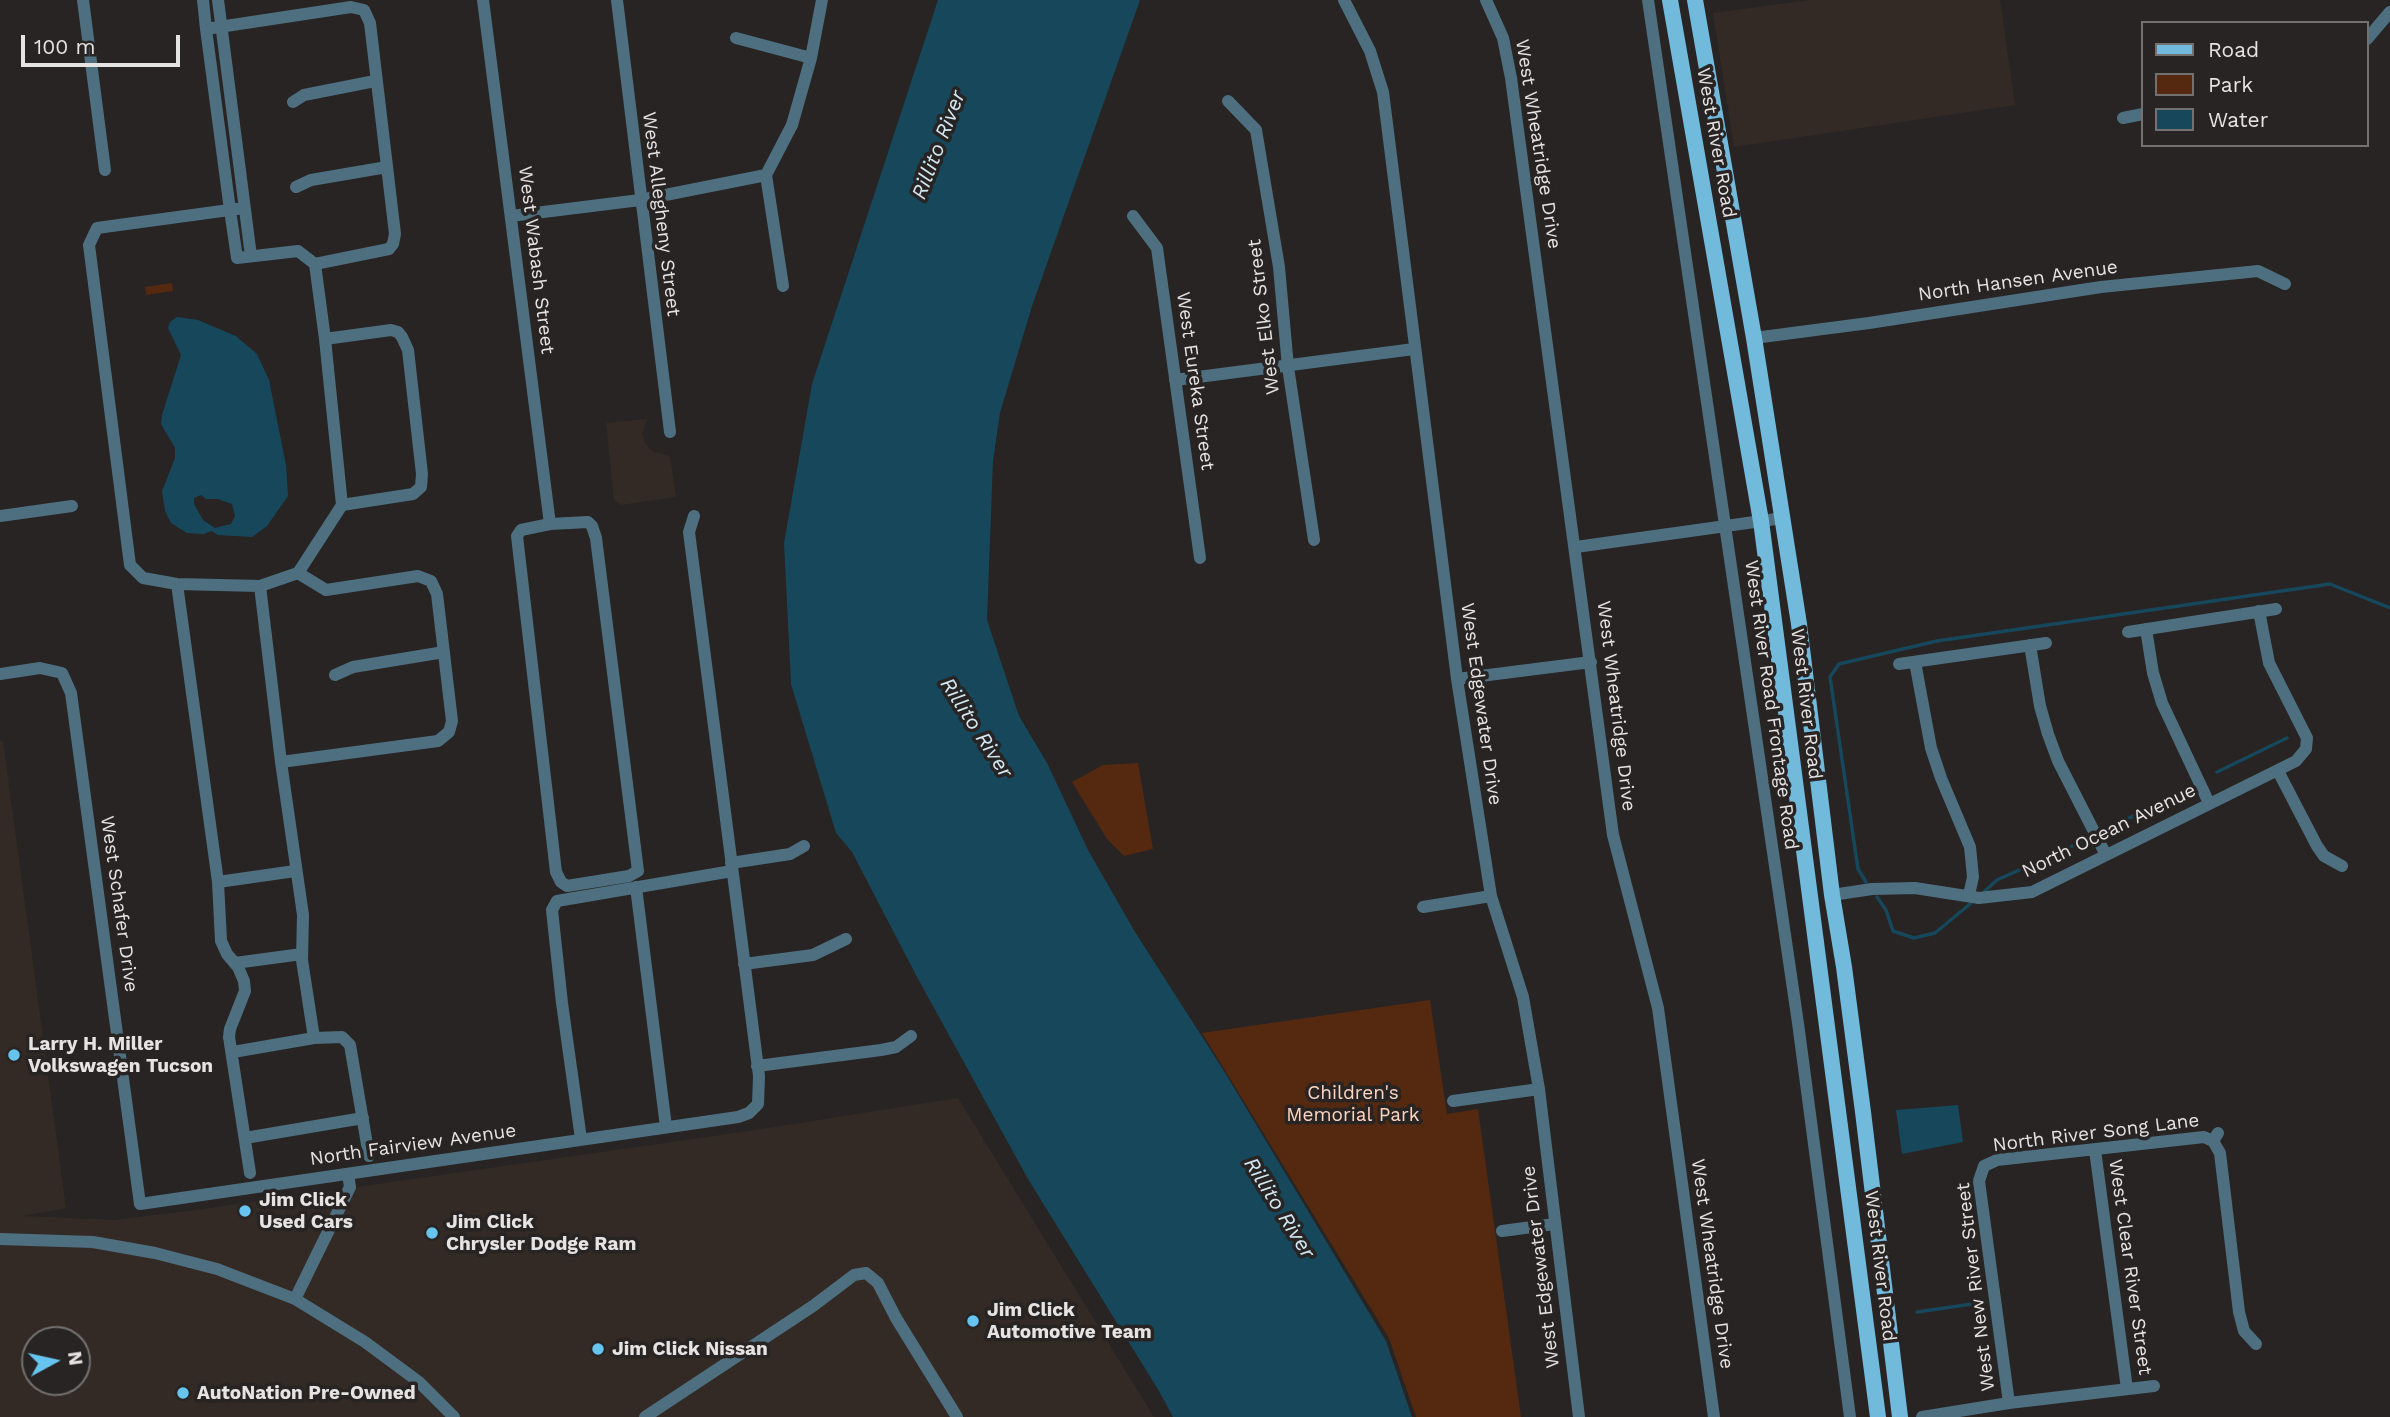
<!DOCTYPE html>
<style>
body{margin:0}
#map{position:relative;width:2390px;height:1417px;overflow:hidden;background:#272423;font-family:"Work Sans",sans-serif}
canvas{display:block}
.legend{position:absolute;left:2141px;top:21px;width:228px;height:126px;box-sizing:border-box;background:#272423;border:2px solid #737170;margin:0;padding:9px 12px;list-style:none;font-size:21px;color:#e6e4e3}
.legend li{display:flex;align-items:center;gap:14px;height:35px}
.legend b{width:35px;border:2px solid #737170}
.north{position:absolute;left:21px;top:1326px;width:70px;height:70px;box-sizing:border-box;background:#272423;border:2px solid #737170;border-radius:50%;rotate:82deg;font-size:19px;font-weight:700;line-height:28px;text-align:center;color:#e6e4e3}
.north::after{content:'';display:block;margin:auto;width:24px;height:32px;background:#66c4ef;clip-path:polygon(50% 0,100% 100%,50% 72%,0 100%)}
.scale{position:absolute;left:21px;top:35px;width:159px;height:32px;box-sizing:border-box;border:4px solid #e6e4e3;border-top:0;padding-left:9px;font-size:21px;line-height:24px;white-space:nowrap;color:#e6e4e3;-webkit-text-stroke:5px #272423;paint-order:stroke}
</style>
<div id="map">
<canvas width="2390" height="1417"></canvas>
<ul class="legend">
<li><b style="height:9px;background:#72badc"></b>Road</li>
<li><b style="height:19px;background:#542910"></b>Park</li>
<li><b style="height:19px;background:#17475b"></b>Water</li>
</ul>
<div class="north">N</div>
<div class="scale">100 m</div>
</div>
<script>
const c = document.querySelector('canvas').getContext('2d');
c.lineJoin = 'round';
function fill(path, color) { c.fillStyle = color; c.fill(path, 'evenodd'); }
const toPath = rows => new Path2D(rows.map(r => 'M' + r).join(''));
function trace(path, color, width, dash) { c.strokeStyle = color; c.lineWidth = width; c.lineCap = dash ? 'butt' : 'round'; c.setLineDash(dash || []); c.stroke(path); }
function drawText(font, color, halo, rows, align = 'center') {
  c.font = font + ' "Work Sans",sans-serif'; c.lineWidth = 7; c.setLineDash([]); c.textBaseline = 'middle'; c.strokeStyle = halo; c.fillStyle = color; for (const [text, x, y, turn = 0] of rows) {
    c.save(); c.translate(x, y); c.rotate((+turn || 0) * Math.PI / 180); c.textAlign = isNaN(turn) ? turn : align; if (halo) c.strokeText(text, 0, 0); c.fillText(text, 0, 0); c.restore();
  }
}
fill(toPath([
 [1810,0,2000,0,2015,105,1734,147,1713,13],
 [647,419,642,434,646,445,654,452,670,456,676,497,621,505,614,500,606,423],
 [0,741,3,741,66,1208,23,1216,114,1220,196,1210,749,1131,958,1098,1154,1417,0,1417],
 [35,1340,77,1340,77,1382,35,1382]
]), '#332a25');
fill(toPath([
 [172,283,173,291,146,295,145,287],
 [1138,763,1153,849,1124,856,1107,839,1072,782,1103,765],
 [1430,1000,1447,1114,1478,1109,1521,1417,1416,1417,1389,1338,1202,1033]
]), '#542910');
fill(toPath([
 [938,0,1140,0,1032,306,1000,413,993,461,987,620,1019,716,1047,763,1088,850,1135,932,1224,1071,1386,1341,1412,1417,1173,1417,1159,1391,1028,1179,917,977,852,852,836,833,791,684,784,543,812,384],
 [177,317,198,320,236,336,257,354,269,380,286,465,288,496,267,526,252,537,218,535,211,531,204,534,187,533,171,523,165,511,162,491,175,458,175,448,161,424,162,415,181,355,168,328,170,322],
 [201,495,206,499,218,499,232,504,235,516,231,524,215,528,203,520,194,504,194,498],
 [1958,1105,1963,1142,1902,1154,1896,1110]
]), '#17475b');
trace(toPath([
 [2217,772,2287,738],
 [2104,831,2182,791],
 [1866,882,1858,869,1830,677,1839,664,1937,641,2330,584,2390,608],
 [1985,891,1997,880,2088,839],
 [1877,897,1886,910,1893,931,1914,938,1935,933,1970,904],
 [1917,1312,1986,1302]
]), '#17475b', 3.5);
trace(toPath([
 [83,0,105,170],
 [203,0,206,29,230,210,237,258,298,251,315,264,389,249,393,244,395,234,370,23,364,10,351,7,206,29],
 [218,0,251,256],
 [483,0,550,524],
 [617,0,670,432],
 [1344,0,1370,51,1383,92,1457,679,1491,896,1523,997,1539,1089,1579,1417],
 [1486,0,1503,38,1511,78,1613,835,1658,1008,1714,1417],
 [1648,0,1798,1023,1850,1417],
 [736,38,811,58],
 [2367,39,2390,12],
 [1228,101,1256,130,1279,267,1288,367,1314,540],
 [293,102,304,95,375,81],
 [2123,118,2143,114],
 [296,187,311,180,387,167],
 [244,208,97,228,89,245,130,565,143,578,177,584,260,586,298,573,326,590,418,576,431,581,437,594,452,721,449,732,438,741,281,762],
 [511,216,640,200,766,175],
 [1133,216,1157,248,1200,558],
 [783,286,766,175,792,125,811,58,822,0],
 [1754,338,1869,323,2101,287,2258,271,2285,284],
 [325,339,391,330,398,332,402,337,408,350,422,474,421,487,413,494,342,505],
 [1175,380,1414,349],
 [0,516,72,506],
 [588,522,592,526,596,538,638,871,629,876,567,886,561,882,556,872,517,536,521,530,550,524,588,522],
 [1576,547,1783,518],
 [298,573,342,505,325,339,315,264],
 [177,584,218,882,221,941,227,954,238,967,244,981,245,991,230,1029,229,1037,250,1173],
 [260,586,281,762,303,915,302,960,314,1038,342,1037,350,1045,369,1156],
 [2146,629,2153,673,2162,703,2209,803],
 [2128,632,2276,609],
 [2030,645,2040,706,2048,734,2058,761,2106,855],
 [1915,662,1931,748,1941,778,1970,847,1973,877,1969,895],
 [1899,664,2046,643],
 [0,674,40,668,62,673,71,693,140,1204,738,1117,749,1113,758,1104,759,1076,689,532,694,516],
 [335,675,353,667,444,652],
 [1457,679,1591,662],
 [2278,771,2317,846,2324,856,2342,866],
 [731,863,790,854,804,846],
 [218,882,295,871],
 [636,887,666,1127],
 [1832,895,1872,889,1915,888,1979,898,2032,892,2296,761,2306,749,2307,738,2269,663,2259,611],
 [1423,907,1491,896],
 [235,963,302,954],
 [744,964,813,955,846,939],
 [233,1052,314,1038],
 [757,1066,881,1050,896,1047,911,1036],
 [1453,1101,1539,1089],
 [2218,1133,2213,1141,2220,1153,2239,1312,2244,1331,2256,1344],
 [245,1138,363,1118],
 [581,1139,562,1003,552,910,557,901,732,871],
 [2095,1150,2127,1389],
 [1984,1166,1979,1181,2009,1403],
 [1984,1166,1997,1160,2204,1137,2213,1141],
 [1502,1231,1555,1224],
 [0,1239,93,1242,155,1253,217,1269,295,1299,365,1342,419,1382,454,1417],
 [295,1299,350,1187,348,1174],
 [645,1417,813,1306,854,1275,866,1273,878,1283,896,1318,957,1417],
 [1922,1417,2009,1403,2154,1386]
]), '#4e6f80', 12);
trace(toPath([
 [1670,0,1761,521,1878,1417],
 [1695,0,1754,338,1799,624,1832,895,1844,967,1863,1112,1900,1417]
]), '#72badc', 16);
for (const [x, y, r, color] of [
 [14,1055,7,"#66c4ef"],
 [245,1211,7,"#66c4ef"],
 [432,1233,7,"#66c4ef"],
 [973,1321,7,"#66c4ef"],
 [598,1349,7,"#66c4ef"],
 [183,1393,7,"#66c4ef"]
]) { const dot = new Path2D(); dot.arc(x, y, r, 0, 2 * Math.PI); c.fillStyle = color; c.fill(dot); trace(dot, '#272423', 2.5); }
drawText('19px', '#e6e4e3', '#272423', [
 ["West River Road",1716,143,80],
 ["West Wheatridge Drive",1538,144,81],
 ["West Allegheny Street",661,214,83],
 ["West Wabash Street",536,260,83],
 ["North Hansen Avenue",2018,281,-8],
 ["West Elko Street",1264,317,-97],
 ["West Eureka Street",1195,381,82],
 ["West Edgewater Drive",1481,704,82],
 ["West River Road",1806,704,83],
 ["West River Road Frontage Road",1771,705,82],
 ["West Wheatridge Drive",1616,706,83],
 ["North Ocean Avenue",2109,831,-26],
 ["West Schafer Drive",119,904,82],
 ["North River Song Lane",2096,1133,-7],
 ["North Fairview Avenue",413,1145,-8],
 ["West Wheatridge Drive",1712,1264,82],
 ["West River Road",1880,1266,83],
 ["West Edgewater Drive",1541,1267,-97],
 ["West Clear River Street",2130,1267,82],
 ["West New River Street",1976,1287,-97]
]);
drawText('bold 19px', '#e6e4e3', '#272423', [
 ["Larry H. Miller",28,1044],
 ["Volkswagen Tucson",28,1066],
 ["Jim Click",259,1200],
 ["Used Cars",259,1222],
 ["Jim Click",446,1222],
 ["Chrysler Dodge Ram",446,1244],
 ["Jim Click",987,1310],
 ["Automotive Team",987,1332],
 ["Jim Click Nissan",612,1349],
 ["AutoNation Pre-Owned",197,1393]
], 'left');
drawText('19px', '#fcd4c0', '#272423', [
 ["Children's",1353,1093],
 ["Memorial Park",1353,1115]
]);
drawText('italic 21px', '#d3e8f3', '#272423', [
 ["Rillito River",939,145,-69],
 ["Rillito River",976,728,57],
 ["Rillito River",1279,1208,58]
]);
</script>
